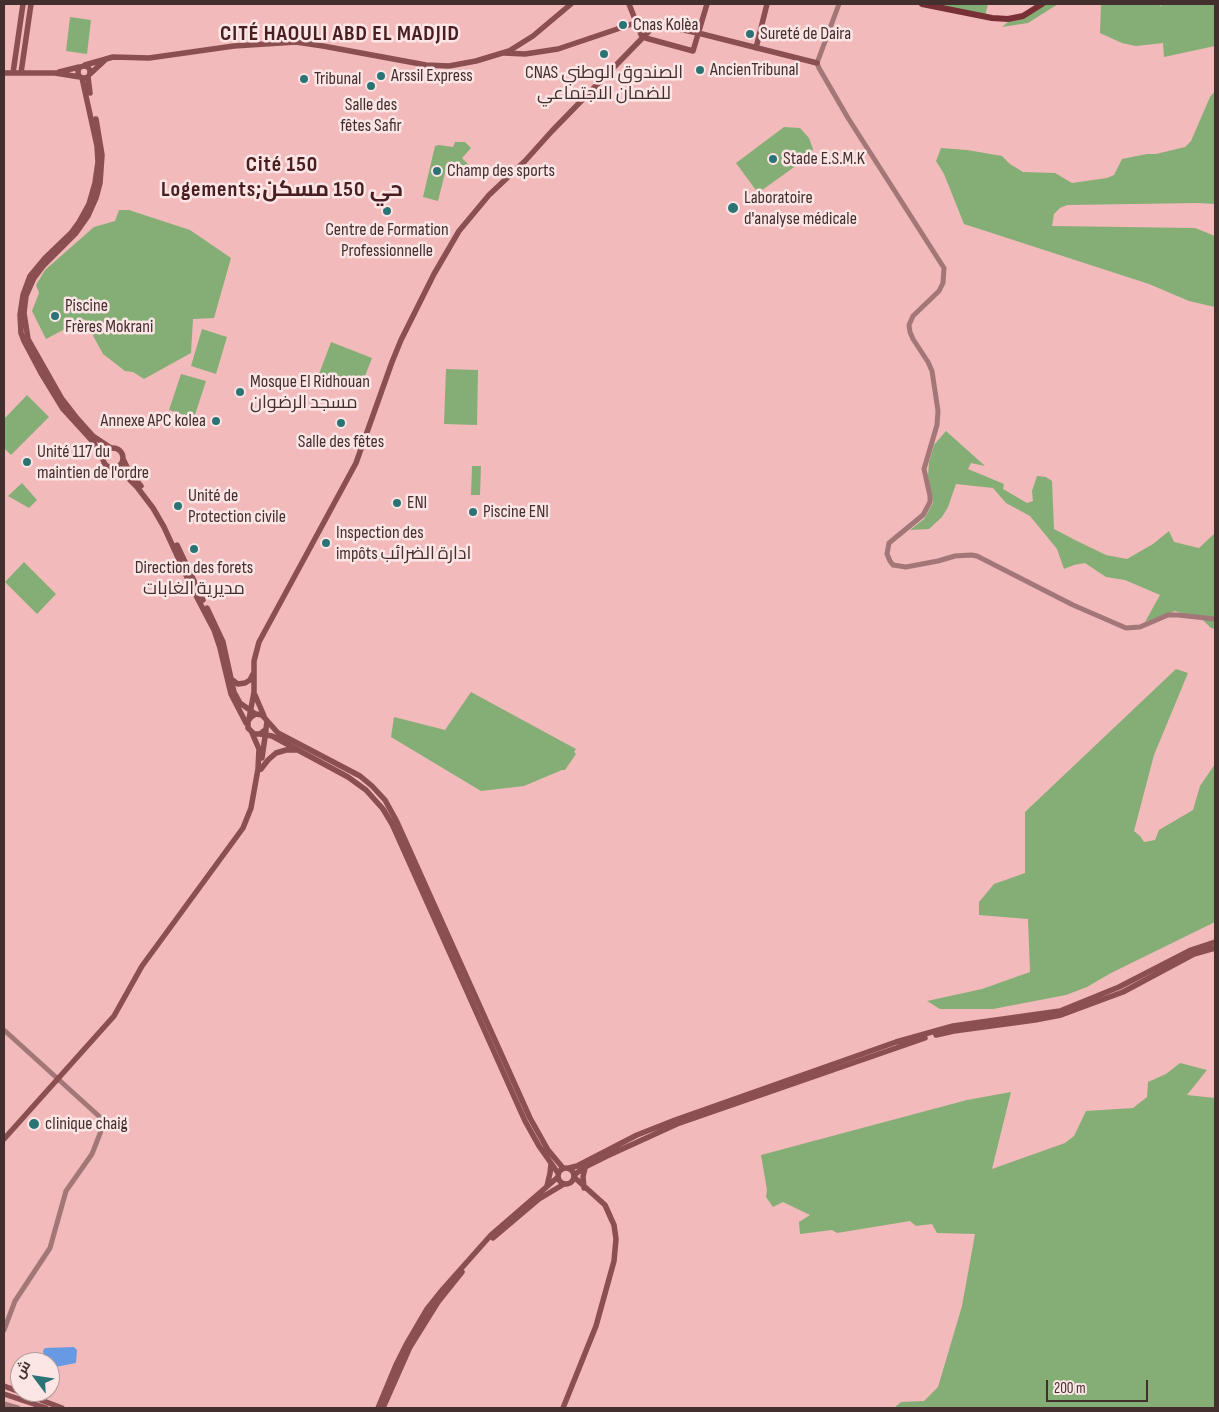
<!DOCTYPE html>
<meta charset="utf-8">
<style>
body{margin:0}
#map{position:relative;width:1219px;height:1412px;overflow:hidden;background:#f2babb;font-family:"Sofia Sans Condensed",Cairo,sans-serif}
canvas{display:block}
.frame{position:absolute;inset:0;border:5px solid #442f2f;pointer-events:none}
.north{position:absolute;left:10px;top:1352px;width:50px;height:50px;box-sizing:border-box;background:#fce5e5;border:1px solid #b29c9c;border-radius:50%;rotate:301deg;font-size:14px;font-weight:700;line-height:20px;text-align:center;color:#442f2f}
.north::after{content:'';display:block;margin:auto;width:18px;height:22px;background:#2a7476;clip-path:polygon(50% 0,100% 100%,50% 72%,0 100%)}
.scale{position:absolute;left:1046px;top:1380px;width:102px;height:22px;box-sizing:border-box;border:2px solid #442f2f;border-top:0;padding-left:6px;font-size:15px;line-height:18px;white-space:nowrap;color:#442f2f;-webkit-text-stroke:4px #fce5e5;paint-order:stroke}
</style>
<div id="map">
<canvas width="1219" height="1412"></canvas>
<div class="frame"></div>
<div class="north">ش</div>
<div class="scale">200 m</div>
</div>
<script>
const c = document.querySelector('canvas').getContext('2d');
c.lineJoin = 'round';
function fill(path, color) { c.fillStyle = color; c.fill(path, 'evenodd'); }
const toPath = rows => new Path2D(rows.map(r => 'M' + r).join(''));
function trace(path, color, width, dash) { c.strokeStyle = color; c.lineWidth = width; c.lineCap = dash ? 'butt' : 'round'; c.setLineDash(dash || []); c.stroke(path); }
function drawText(font, color, halo, rows, align = 'center') {
  c.font = font + ' "Sofia Sans Condensed",Cairo,sans-serif'; c.lineWidth = 5; c.setLineDash([]); c.textBaseline = 'middle'; c.strokeStyle = halo; c.fillStyle = color; for (const [text, x, y, turn = 0] of rows) {
    c.save(); c.translate(x, y); c.rotate((+turn || 0) * Math.PI / 180); c.textAlign = isNaN(turn) ? turn : align; if (halo) c.strokeText(text, 0, 0); c.fillText(text, 0, 0); c.restore();
  }
}
fill(toPath([
 [932,4,988,4,985,16],
 [1044,4,1058,4,1028,23,1002,27,1008,22],
 [1101,4,1160,4,1161,7,1161,4,1215,4,1215,46,1164,57,1163,43,1136,46,1122,43,1100,33],
 [70,17,91,20,87,54,66,51],
 [1215,91,1215,204,1198,203,1067,205,1060,208,1054,214,1052,226,1195,228,1215,236,1215,307,1189,301,1149,284,964,224,944,174,936,161,941,148,967,150,1002,156,1010,164,1023,172,1055,173,1072,183,1107,178,1114,175,1122,159,1147,154,1156,154,1185,147,1191,141,1210,97],
 [784,127,800,128,809,138,813,149,811,155,758,193,736,163],
 [455,142,465,142,471,148,462,158,471,167,463,176,448,161,438,201,423,197,435,146,439,145,453,147],
 [119,210,129,210,190,230,231,258,214,318,193,319,191,353,144,379,133,372,125,371,103,354,84,319,46,339,32,311,39,293,36,285,45,270,94,227,115,221],
 [202,329,227,337,216,374,191,366],
 [331,342,372,358,360,389,319,374],
 [446,369,478,370,477,425,444,424],
 [181,374,206,381,194,418,169,410],
 [27,395,49,417,11,455,4,448,4,419],
 [946,431,985,466,971,463,968,469,1004,484,1003,489,1027,503,1033,501,1032,491,1037,476,1046,477,1052,481,1054,529,1077,541,1106,555,1127,559,1153,544,1169,531,1174,542,1199,548,1215,533,1215,629,1211,628,1202,619,1175,611,1145,622,1160,595,1125,580,1106,577,1085,563,1074,565,1064,569,1057,549,1030,516,1006,503,993,488,956,484,948,507,942,517,929,529,910,530,924,519,933,503,928,476,929,462,934,445],
 [472,466,481,466,480,495,471,495],
 [22,483,37,500,29,508,8,496],
 [24,562,56,594,37,614,5,582],
 [1176,669,1188,673,1154,755,1134,831,1140,836,1144,842,1155,840,1159,830,1193,810,1200,786,1215,764,1215,922,1111,973,1087,987,1066,995,993,1009,940,1009,927,1001,982,989,1030,972,1028,919,979,915,979,902,994,884,1025,873,1025,812],
 [471,692,576,749,574,752,576,754,565,770,562,770,524,786,481,791,391,737,394,717,445,730],
 [1180,1063,1207,1070,1187,1095,1215,1098,1215,1408,894,1408,901,1402,924,1401,938,1387,962,1306,975,1234,937,1233,932,1224,916,1226,910,1221,837,1233,832,1230,800,1234,799,1222,810,1215,783,1202,773,1207,766,1197,767,1190,761,1155,967,1100,1011,1092,992,1169,1065,1143,1074,1136,1086,1111,1133,1108,1147,1097,1148,1082,1166,1074]
]), '#85ae76');
fill(toPath([
 [74,1347,77,1350,76,1363,50,1368,50,1362,45,1362,43,1351,45,1348]
]), '#689ae3');
trace(toPath([
 [839,4,817,63,819,68,848,118,944,268,943,283,939,291,913,316,909,325,910,332,913,339,928,362,932,371,938,411,937,425,924,469,930,496,930,502,923,515,889,543,887,554,890,561,893,565,906,567,938,561,955,556,971,555,977,556,1073,605,1126,628,1140,627,1168,615,1178,615,1215,619],
 [4,1030,101,1118,102,1122,101,1131,92,1154,66,1191,50,1248,15,1301,4,1330],
 [4,1404,18,1408]
]), '#a37778', 5);
trace(toPath([
 [629,4,642,37],
 [642,37,693,51,707,4],
 [756,48,767,4],
 [504,53,525,54,558,49,641,21,698,33,817,63],
 [85,65,113,57,149,58,234,46,296,42,323,46,426,65,449,66,476,61,509,51,533,36,571,4],
 '78 72a6 6 0 1 1 12 0a6 6 0 1 1-12 0Z',
 [59,72,79,67],
 [4,73,55,73,80,77],
 [13,73,23,4],
 [21,73,31,4],
 [90,74,104,61],
 [88,77,90,93],
 [82,78,97,146,98,162,95,183,89,204,79,222,71,233,45,258,30,276,23,295,20,315,21,333,24,341,41,373,63,409,94,443,103,458],
 [96,119,102,155,100,183,96,198,88,216,76,233,43,266,34,278,26,296,24,313,28,339,62,399,76,417,93,436,111,448],
 '103 458a10 10 0 1 1 20 0a10 10 0 1 1-20 0Z',
 [123,459,130,473,141,486],
 [113,468,125,475,137,487,153,508,164,527,191,586,214,630,220,648,231,694,246,723],
 [177,545,203,600],
 [207,608,223,642,234,692,240,703,254,713],
 [231,679,238,684,245,683,250,680,253,674],
 [255,695,264,716],
 [249,719,254,692,254,661,259,642,356,463,392,362,401,340,434,274,459,231,489,195,525,161,552,131,656,24],
 [267,721,266,729,260,734,254,734,248,728,248,721,251,717,256,714,262,715,278,733,360,776,372,786,385,800,396,820,530,1118,548,1150,563,1168],
 [260,734,272,736,348,777,366,790,383,809,392,824,525,1121,539,1146,558,1173],
 [262,758,266,730],
 [261,769,268,760,276,753,286,750,297,750],
 [936,1035,954,1031,1035,1020,1061,1015,1123,992,1194,954,1215,948],
 [4,1139,114,1016,142,966,243,828,251,808,258,769,259,749,252,733],
 '558 1176a8 8 0 1 1 16 0a8 8 0 1 1-16 0Z',
 [569,1168,577,1166,637,1135,675,1120,896,1042,953,1026,1060,1011,1119,987,1191,950,1215,942],
 [574,1175,585,1167,607,1156,677,1124,925,1038],
 [547,1186,550,1173,551,1164],
 [584,1188,583,1177,585,1168],
 [493,1238,539,1199,564,1184],
 [4,1386,62,1408],
 [4,1394,46,1408],
 [378,1408,396,1365,406,1345,427,1309,443,1289,491,1235,558,1177],
 [383,1408,410,1347,438,1302,462,1272],
 [563,1408,596,1326,614,1261,616,1239,614,1225,605,1205,574,1177]
]), '#8b4e51', 5.5);
trace(toPath([
 [922,4,992,18,1008,19,1023,16,1042,4]
]), '#792f36', 6);
for (const [x, y, r, color] of [
 [623,25,5,"#2a7476"],
 [750,34,5,"#2a7476"],
 [604,54,5,"#2a7476"],
 [700,70,5,"#2a7476"],
 [381,76,5,"#2a7476"],
 [304,79,5,"#2a7476"],
 [371,86,5,"#2a7476"],
 [773,159,5,"#2a7476"],
 [437,171,5,"#2a7476"],
 [733,208,6,"#2a7476"],
 [387,211,5,"#2a7476"],
 [55,316,5,"#2a7476"],
 [240,392,5,"#2a7476"],
 [216,421,5,"#2a7476"],
 [341,423,5,"#2a7476"],
 [27,462,5,"#2a7476"],
 [397,503,5,"#2a7476"],
 [178,506,5,"#2a7476"],
 [473,512,5,"#2a7476"],
 [326,543,5,"#2a7476"],
 [194,549,5,"#2a7476"],
 [34,1124,6,"#2a7476"]
]) { const dot = new Path2D(); dot.arc(x, y, r, 0, 2 * Math.PI); c.fillStyle = color; c.fill(dot); trace(dot, '#fce5e5', 2); }
drawText('18px', '#442f2f', '#fce5e5', [
 ["Cnas Kolèa",633,25],
 ["Sureté de Daira",760,34],
 ["AncienTribunal",710,70],
 ["CNAS الصندوق الوطني",604,73,"center"],
 ["للضمان الاجتماعي",604,94,"center"],
 ["Arssil Express",391,76],
 ["Tribunal",314,79],
 ["Salle des",371,105,"center"],
 ["fêtes Safir",371,126,"center"],
 ["Stade E.S.M.K",783,159],
 ["Champ des sports",447,171],
 ["Laboratoire",744,198],
 ["d'analyse médicale",744,219],
 ["Centre de Formation",387,230,"center"],
 ["Professionnelle",387,251,"center"],
 ["Piscine",65,306],
 ["Frères Mokrani",65,327],
 ["Mosque El Ridhouan",250,382],
 ["مسجد الرضوان",250,403],
 ["Annexe APC kolea",206,421,"right"],
 ["Salle des fêtes",341,442,"center"],
 ["Unité 117 du",37,452],
 ["maintien de l'ordre",37,473],
 ["Unité de",188,496],
 ["Protection civile",188,517],
 ["ENI",407,503],
 ["Piscine ENI",483,512],
 ["Inspection des",336,533],
 ["impôts ادارة الضرائب",336,554],
 ["Direction des forets",194,568,"center"],
 ["مديرية الغابات",194,589,"center"],
 ["clinique chaig",45,1124]
], 'left');
c.letterSpacing = '1px';
drawText('bold 22px', '#481e21', '#fce5e5', [
 ["CITÉ HAOULI ABD EL MADJID",340,34],
 ["Cité 150",282,165],
 ["Logements;حي 150 مسكن",282,190]
]);
c.letterSpacing = '0px';
</script>
